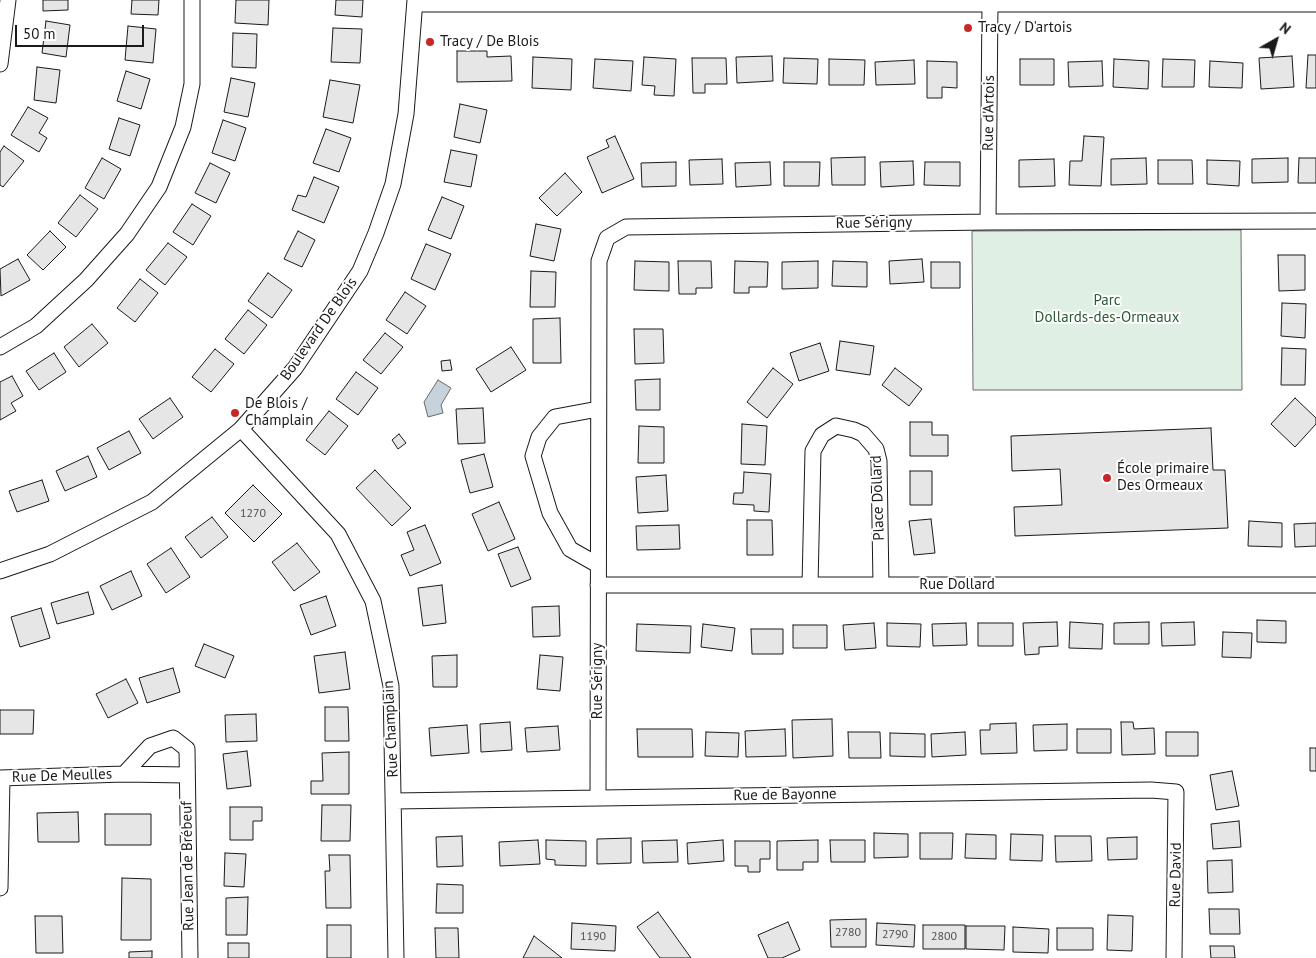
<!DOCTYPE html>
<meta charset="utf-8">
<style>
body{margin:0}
#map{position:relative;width:1316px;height:958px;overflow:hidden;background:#fff;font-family:"PT Sans",sans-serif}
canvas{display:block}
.north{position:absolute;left:1251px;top:15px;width:50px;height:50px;-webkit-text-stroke:4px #fff;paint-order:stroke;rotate:38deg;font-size:14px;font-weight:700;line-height:20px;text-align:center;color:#1a1a1a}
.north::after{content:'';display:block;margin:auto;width:18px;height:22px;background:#1a1a1a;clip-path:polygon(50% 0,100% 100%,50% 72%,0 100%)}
.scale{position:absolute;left:15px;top:25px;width:129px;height:22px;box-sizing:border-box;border:2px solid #1a1a1a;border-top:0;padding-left:6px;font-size:15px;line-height:18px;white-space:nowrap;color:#1a1a1a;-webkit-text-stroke:4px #fff;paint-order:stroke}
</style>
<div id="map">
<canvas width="1316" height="958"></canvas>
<div class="north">N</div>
<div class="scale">50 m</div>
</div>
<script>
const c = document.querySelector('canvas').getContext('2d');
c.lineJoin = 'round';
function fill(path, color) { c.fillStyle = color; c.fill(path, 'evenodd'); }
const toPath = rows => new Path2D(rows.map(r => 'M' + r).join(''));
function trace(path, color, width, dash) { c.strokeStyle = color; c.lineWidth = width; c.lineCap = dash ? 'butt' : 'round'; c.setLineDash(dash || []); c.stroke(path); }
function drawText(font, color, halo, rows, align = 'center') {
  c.font = font + ' "PT Sans",sans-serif'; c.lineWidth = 4; c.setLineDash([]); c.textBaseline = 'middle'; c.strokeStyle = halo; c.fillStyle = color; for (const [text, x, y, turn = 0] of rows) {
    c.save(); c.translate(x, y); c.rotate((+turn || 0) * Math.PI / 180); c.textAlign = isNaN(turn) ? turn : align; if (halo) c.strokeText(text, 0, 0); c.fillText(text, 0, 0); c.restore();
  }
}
const green = toPath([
 [1241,230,1242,390,973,390,972,231,1241,230]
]);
fill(green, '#e0efe3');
trace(green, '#6a6a6a', 1);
const water = toPath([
 [438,380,451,388,441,405,443,413,428,417,424,402,438,380]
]);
fill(water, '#c6d2dc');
trace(water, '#6a6a6a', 1);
const building = toPath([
 [43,0,68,0,68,10,43,11,43,0],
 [132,0,159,0,158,15,131,14,132,0],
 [236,0,269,0,268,25,235,23,236,0],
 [336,0,363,0,362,17,335,15,336,0],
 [46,21,70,25,66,57,42,53,46,21],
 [128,26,156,29,153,63,125,60,128,26],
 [333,28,362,29,360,63,331,62,333,28],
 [233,33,257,34,256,68,232,67,233,33],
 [457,51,487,51,487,57,511,56,512,81,457,82,457,51],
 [1308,55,1316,55,1316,88,1306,88,1308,55],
 [772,56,773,81,737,83,736,57,772,56],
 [1292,56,1294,87,1261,89,1259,58,1292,56],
 [533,57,572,59,571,90,532,88,533,57],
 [644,57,676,59,674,96,654,95,655,86,642,85,644,57],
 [692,58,726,58,727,84,705,84,705,93,693,93,692,58],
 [784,58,818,59,817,84,783,83,784,58],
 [595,59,633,61,631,91,593,88,595,59],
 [829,59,865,60,864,85,829,85,829,59],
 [1020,59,1054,59,1054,85,1020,85,1020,59],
 [1114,59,1149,61,1148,89,1113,87,1114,59],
 [1163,59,1195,60,1194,87,1162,87,1163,59],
 [914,60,915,84,876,85,875,62,914,60],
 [927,61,957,62,957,88,942,87,942,98,927,98,927,61],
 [1102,61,1103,86,1069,87,1068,62,1102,61],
 [1210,61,1243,63,1242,88,1209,87,1210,61],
 [37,67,60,70,56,103,34,100,37,67],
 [126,71,150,79,141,109,117,101,126,71],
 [231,78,255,83,248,117,224,112,231,78],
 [330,80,360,85,353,123,323,117,330,80],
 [460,104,487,110,480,143,454,137,460,104],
 [28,107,48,118,39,133,47,138,39,152,11,135,28,107],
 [119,118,140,125,130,156,109,149,119,118],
 [223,120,246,128,235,161,212,153,223,120],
 [326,129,351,138,339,172,313,163,326,129],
 [615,136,634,179,602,193,587,157,609,147,606,140,615,136],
 [1084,136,1104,137,1101,186,1069,185,1070,161,1082,161,1084,136],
 [4,146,24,161,3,187,0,185,0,152,4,146],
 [451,150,477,155,471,187,444,182,451,150],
 [865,157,865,185,832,185,831,158,865,157],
 [102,158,121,169,104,199,85,188,102,158],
 [1146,158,1147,184,1111,185,1111,159,1146,158],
 [1288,158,1288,182,1252,183,1252,159,1288,158],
 [1299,158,1316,158,1316,183,1298,183,1299,158],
 [722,159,723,184,690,185,689,160,722,159],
 [1054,159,1055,186,1019,187,1019,160,1054,159],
 [1158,160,1192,160,1193,184,1158,184,1158,160],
 [1207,160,1240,161,1239,186,1207,184,1207,160],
 [913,161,914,185,881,187,880,162,913,161],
 [676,162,676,186,642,187,641,163,676,162],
 [770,162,771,185,736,187,735,163,770,162],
 [784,162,820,162,819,186,784,186,784,162],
 [925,162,960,162,960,186,924,185,925,162],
 [210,163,230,173,216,203,195,193,210,163],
 [565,173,582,192,557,216,539,198,565,173],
 [314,177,339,187,324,223,292,210,298,195,306,197,314,177],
 [80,195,98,209,76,237,58,223,80,195],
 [442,197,464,206,451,239,428,230,442,197],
 [192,204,211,216,193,245,173,232,192,204],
 [536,224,561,229,554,261,530,256,536,224],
 [50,231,66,247,43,270,27,255,50,231],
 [298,231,315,240,302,267,284,259,298,231],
 [168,243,187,257,165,285,146,270,168,243],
 [426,244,451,254,435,290,411,279,426,244],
 [1278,255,1305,255,1305,290,1279,291,1278,255],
 [18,259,30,280,1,296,0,269,18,259],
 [922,259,924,282,890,284,889,261,922,259],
 [635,261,669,262,669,291,634,290,635,261],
 [678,261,711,261,712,288,696,288,696,294,679,294,678,261],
 [735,261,768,262,767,287,749,287,749,293,734,293,735,261],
 [818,261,818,288,782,289,782,262,818,261],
 [833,261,867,262,867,287,832,286,833,261],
 [931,262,960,262,960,288,931,288,931,262],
 [531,271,556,272,555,307,530,307,531,271],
 [268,273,292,290,272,318,248,301,268,273],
 [140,279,158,293,135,322,117,308,140,279],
 [405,292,426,306,407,334,386,320,405,292],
 [1282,303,1306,304,1305,338,1281,336,1282,303],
 [248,310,267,325,244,354,225,339,248,310],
 [560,318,561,363,533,363,533,319,560,318],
 [92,324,108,343,79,367,64,347,92,324],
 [634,329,663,329,664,363,635,364,634,329],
 [385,333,403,347,381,374,363,360,385,333],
 [840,341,874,346,870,375,836,370,840,341],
 [820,343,829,371,799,381,790,353,820,343],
 [511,347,526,370,491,392,476,369,511,347],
 [1282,348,1306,349,1305,385,1281,385,1282,348],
 [215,349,234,364,211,392,192,377,215,349],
 [54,353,66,372,39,390,26,371,54,353],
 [450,360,452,370,442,371,441,361,450,360],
 [773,368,793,384,767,418,747,402,773,368],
 [895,368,922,389,909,406,882,385,895,368],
 [356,372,378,388,358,415,336,399,356,372],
 [12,376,23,396,11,403,16,411,0,420,0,382,12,376],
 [660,379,660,410,636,410,635,380,660,379],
 [170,398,183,417,153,439,139,419,170,398],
 [1295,398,1316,418,1316,424,1295,447,1271,424,1295,398],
 [483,408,485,443,458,444,456,409,483,408],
 [329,411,348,426,325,455,306,440,329,411],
 [910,422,932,422,932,435,948,435,948,456,910,456,910,422],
 [742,424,767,426,765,465,741,464,742,424],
 [639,426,664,427,664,463,638,463,639,426],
 [1211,428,1213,470,1225,470,1228,528,1015,536,1014,507,1062,505,1060,469,1012,471,1011,436,1211,428],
 [129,431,141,453,109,470,97,448,129,431],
 [399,434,406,443,398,449,392,440,399,434],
 [484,454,493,487,470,493,461,460,484,454],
 [88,456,97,477,65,491,56,471,88,456],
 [375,470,411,508,392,526,356,488,375,470],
 [910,471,932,471,932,505,910,505,910,471],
 [744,472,771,474,769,512,754,511,754,505,733,504,734,493,743,493,744,472],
 [666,475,668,511,638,513,636,477,666,475],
 [42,480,49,501,17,512,9,491,42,480],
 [253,485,282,514,254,542,225,513,253,485],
 [499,502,515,539,488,551,472,514,499,502],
 [212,517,228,537,201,558,185,537,212,517],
 [931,519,935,553,914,555,909,521,931,519],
 [747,520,772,520,773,555,747,555,747,520],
 [1249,521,1282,523,1282,547,1248,546,1249,521],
 [1316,523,1316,546,1295,547,1294,524,1316,523],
 [425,525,441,563,410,576,401,555,414,550,407,532,425,525],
 [679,525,680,549,637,550,636,526,679,525],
 [297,543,320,572,294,591,272,562,297,543],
 [518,547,531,579,511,587,498,554,518,547],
 [171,548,190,577,166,593,147,564,171,548],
 [131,571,142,596,112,610,100,586,131,571],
 [442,585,446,623,423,626,418,588,442,585],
 [88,592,94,614,57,624,51,603,88,592],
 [326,596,336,626,311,635,300,605,326,596],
 [559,606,560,636,533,637,532,607,559,606],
 [41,608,50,638,20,647,11,617,41,608],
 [1257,620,1286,621,1286,643,1257,642,1257,620],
 [1057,622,1058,646,1039,647,1039,654,1025,655,1023,623,1057,622],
 [1070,622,1103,624,1102,649,1069,648,1070,622],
 [1149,622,1149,644,1114,644,1114,623,1149,622],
 [1194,622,1195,645,1162,646,1161,623,1194,622],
 [874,623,876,648,845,650,843,625,874,623],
 [887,623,921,624,920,647,887,646,887,623],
 [966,623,967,645,933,646,932,624,966,623],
 [978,623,1013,623,1013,646,978,646,978,623],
 [637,624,691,626,690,653,636,651,637,624],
 [703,624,735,628,732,651,701,647,703,624],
 [793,625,827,625,827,648,793,648,793,625],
 [751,629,783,629,783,654,752,654,751,629],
 [1223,632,1252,633,1251,658,1222,657,1223,632],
 [204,644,234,656,225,678,195,666,204,644],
 [345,652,350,689,319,693,314,656,345,652],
 [457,655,457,687,433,687,432,656,457,655],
 [540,655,563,657,560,691,537,689,540,655],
 [173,668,180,692,147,703,139,678,173,668],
 [126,679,138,703,108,718,96,694,126,679],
 [325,707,348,707,349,741,325,741,325,707],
 [0,710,34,710,33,734,0,734,0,710],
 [256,714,257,741,226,742,225,715,256,714],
 [832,719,833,756,793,758,792,720,832,719],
 [510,722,512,750,481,752,480,724,510,722],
 [1121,722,1133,722,1134,729,1154,728,1155,754,1122,755,1121,722],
 [1016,723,1017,753,981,754,980,730,990,730,990,724,1016,723],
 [1067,724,1067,750,1034,751,1033,725,1067,724],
 [467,725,469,753,431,756,429,728,467,725],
 [558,726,560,750,527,752,525,728,558,726],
 [637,729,692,729,693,757,638,757,637,729],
 [785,729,786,756,746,757,745,731,785,729],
 [1077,729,1111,729,1111,753,1077,753,1077,729],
 [706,732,739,733,738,757,705,756,706,732],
 [848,732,880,732,881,758,849,758,848,732],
 [965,732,966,755,932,757,931,734,965,732],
 [1166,732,1198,732,1198,756,1166,756,1166,732],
 [890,733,925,734,925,757,890,756,890,733],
 [1310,748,1316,748,1316,771,1310,771,1310,748],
 [247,751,251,786,227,789,223,754,247,751],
 [349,752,349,794,311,794,311,781,323,781,322,753,349,752],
 [1232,771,1239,806,1216,810,1210,775,1232,771],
 [322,805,351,805,350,841,321,841,322,805],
 [230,807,262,807,262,821,253,821,253,840,230,840,230,807],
 [78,812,79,842,38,842,37,813,78,812],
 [105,814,151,814,151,845,105,845,105,814],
 [1239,821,1241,847,1213,849,1211,824,1239,821],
 [874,833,908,834,908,857,874,858,874,833],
 [920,833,953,833,952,859,920,859,920,833],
 [966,834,996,835,996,859,965,858,966,834],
 [1011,834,1043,835,1042,861,1010,860,1011,834],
 [462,836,463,866,437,867,436,837,462,836],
 [1055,836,1091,836,1092,861,1056,862,1055,836],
 [1137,837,1137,859,1108,860,1107,838,1137,837],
 [631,838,631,863,597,864,597,839,631,838],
 [538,840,540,864,500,866,499,842,538,840],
 [546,840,586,841,586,866,555,865,555,860,546,859,546,840],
 [677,840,678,862,643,863,642,841,677,840],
 [723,840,724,861,688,864,687,843,723,840],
 [818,840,818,862,803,862,803,870,777,870,777,841,818,840],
 [830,840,865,840,865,862,831,862,830,840],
 [735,841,770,841,770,859,760,859,760,872,748,872,748,866,735,866,735,841],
 [225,853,246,854,244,887,224,886,225,853],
 [329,855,350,855,351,908,326,908,325,871,330,871,329,855],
 [1232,860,1233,892,1208,893,1207,861,1232,860],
 [122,878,151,879,151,940,121,940,122,878],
 [437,884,463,885,463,913,436,913,437,884],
 [248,897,247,935,226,935,226,898,248,897],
 [1209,909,1239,909,1240,934,1210,934,1209,909],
 [658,912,691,958,660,958,637,927,658,912],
 [1108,915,1133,916,1132,951,1107,950,1108,915],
 [35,916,62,916,63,953,36,953,35,916],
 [866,919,866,947,831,947,830,920,866,919],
 [788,922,800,950,782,958,768,958,758,935,788,922],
 [572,923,616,926,615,951,571,949,572,923],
 [877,923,915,925,914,947,876,945,877,923],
 [327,925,351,925,351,958,327,958,327,925],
 [923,925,965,925,965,949,923,949,923,925],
 [966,926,1005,926,1004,950,966,949,966,926],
 [1013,927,1049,929,1048,953,1013,952,1013,927],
 [435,928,458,928,459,958,436,958,435,928],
 [1057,928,1093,928,1093,950,1057,950,1057,928],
 [534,936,562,958,523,958,534,936],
 [228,943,249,943,249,958,228,958,228,943],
 [1210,946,1234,946,1235,958,1211,958,1210,946],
 [152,951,152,958,129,958,129,952,152,951]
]);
fill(building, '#e6e6e6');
trace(building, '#1a1a1a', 1);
const minor = toPath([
 [415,4,1316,4],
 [0,64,8,0],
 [988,222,990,4],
 [0,347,36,326,86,280,127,234,159,187,183,127,192,84,192,0],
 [598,409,555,417,539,437,533,456,550,513,570,549,598,565],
 [241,429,338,534,373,601,391,686,396,958],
 [0,571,50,554,152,502,241,429,295,368,360,271,376,233,393,184,406,114,415,0],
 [598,585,1316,585],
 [810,585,813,451,822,435,836,426,854,430,863,434,876,449,879,461,881,585],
 [124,774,150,746,173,738,187,749,190,958],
 [0,778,124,774,186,775],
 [598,797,599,261,607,238,626,227,988,222,1316,221],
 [394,801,1151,790,1176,792,1174,958],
 [0,888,2,778]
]);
trace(minor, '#1a1a1a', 17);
trace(minor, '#fff', 15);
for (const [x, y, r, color] of [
 [968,28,5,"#c62828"],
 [430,42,5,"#c62828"],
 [235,413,5,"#c62828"],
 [1107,478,5,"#c62828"]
]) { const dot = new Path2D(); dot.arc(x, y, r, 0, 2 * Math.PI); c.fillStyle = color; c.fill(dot); trace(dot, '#fff', 2); }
drawText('12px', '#4d4d4d', null, [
 ["1270",253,514],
 ["2780",848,933],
 ["2790",895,935],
 ["1190",593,937],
 ["2800",944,937]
]);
drawText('15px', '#1a1a1a', '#fff', [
 ["Tracy / D'artois",978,28],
 ["Tracy / De Blois",440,42],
 ["De Blois /",245,404],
 ["Champlain",245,421],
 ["École primaire",1117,469],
 ["Des Ormeaux",1117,486]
], 'left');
drawText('15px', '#1a1a1a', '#fff', [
 ["Rue d'Artois",989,113,-89],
 ["Rue Sérigny",874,223,-1],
 ["Boulevard De Blois",319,329,-55],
 ["Place Dollard",878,498,-92],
 ["Rue Dollard",957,585],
 ["Rue Sérigny",598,681,-90],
 ["Rue Champlain",391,729,-93],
 ["Rue De Meulles",62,776,-2],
 ["Rue de Bayonne",785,795,-1],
 ["Rue Jean de Brébeuf",188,866,-91],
 ["Rue David",1176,875,-89]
]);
drawText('15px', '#2b5a34', '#fff', [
 ["Parc",1107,301],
 ["Dollards-des-Ormeaux",1107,318]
]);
</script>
